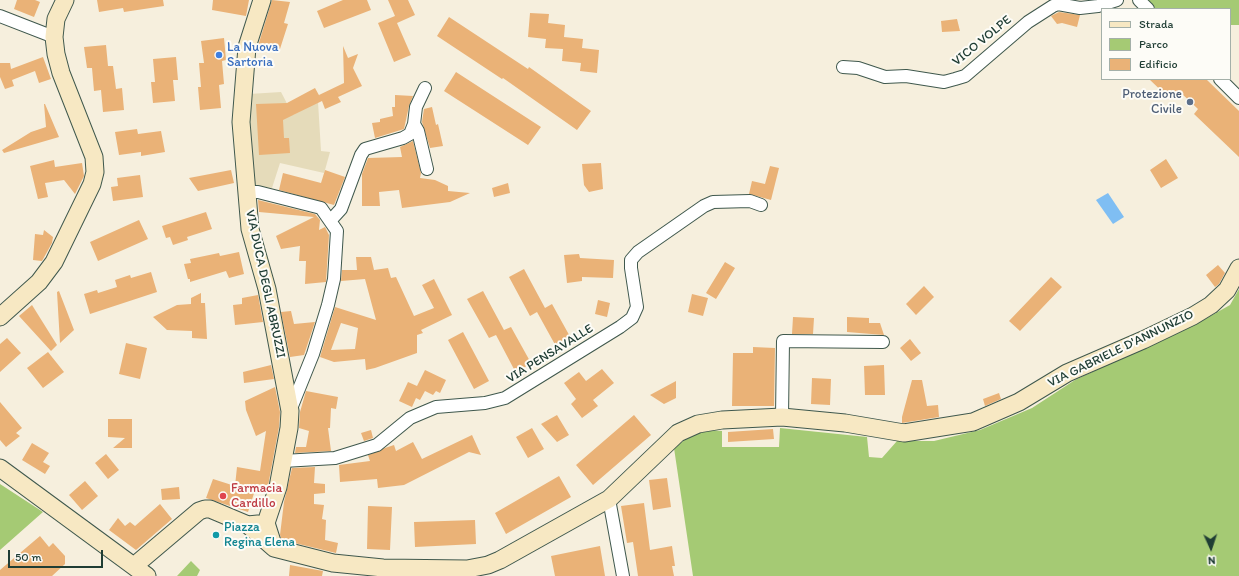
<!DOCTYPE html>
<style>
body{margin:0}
#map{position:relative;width:1239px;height:576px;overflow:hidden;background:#f6efdd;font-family:Itim,sans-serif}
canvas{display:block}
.legend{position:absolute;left:1101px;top:8px;width:130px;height:72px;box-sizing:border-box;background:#fdfcf7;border:1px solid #a4b0a9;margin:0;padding:5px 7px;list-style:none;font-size:12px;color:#1f3d34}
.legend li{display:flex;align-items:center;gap:8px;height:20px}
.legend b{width:20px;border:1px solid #a4b0a9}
.north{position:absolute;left:1191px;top:528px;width:40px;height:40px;-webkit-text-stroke:3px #fdfcf7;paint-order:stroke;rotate:177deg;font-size:11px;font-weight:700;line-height:16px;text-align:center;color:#1f3d34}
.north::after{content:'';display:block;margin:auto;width:14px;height:18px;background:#1f3d34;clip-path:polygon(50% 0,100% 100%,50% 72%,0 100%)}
.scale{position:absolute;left:8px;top:550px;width:95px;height:18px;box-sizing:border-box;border:2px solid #1f3d34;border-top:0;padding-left:5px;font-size:12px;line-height:14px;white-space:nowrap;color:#1f3d34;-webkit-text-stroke:3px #fdfcf7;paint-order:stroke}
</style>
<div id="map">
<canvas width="1239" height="576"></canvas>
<ul class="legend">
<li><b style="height:5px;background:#f7e8c3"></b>Strada</li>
<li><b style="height:11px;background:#a5ca74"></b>Parco</li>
<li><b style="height:11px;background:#eab277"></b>Edificio</li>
</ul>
<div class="north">N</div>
<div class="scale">50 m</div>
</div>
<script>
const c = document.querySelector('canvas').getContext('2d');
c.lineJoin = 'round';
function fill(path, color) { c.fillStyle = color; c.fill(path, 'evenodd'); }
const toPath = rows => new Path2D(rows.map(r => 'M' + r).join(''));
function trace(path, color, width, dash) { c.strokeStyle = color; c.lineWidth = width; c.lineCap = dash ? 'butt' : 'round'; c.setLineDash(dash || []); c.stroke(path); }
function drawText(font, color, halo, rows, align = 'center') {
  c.font = font + ' Itim,sans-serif'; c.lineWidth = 4; c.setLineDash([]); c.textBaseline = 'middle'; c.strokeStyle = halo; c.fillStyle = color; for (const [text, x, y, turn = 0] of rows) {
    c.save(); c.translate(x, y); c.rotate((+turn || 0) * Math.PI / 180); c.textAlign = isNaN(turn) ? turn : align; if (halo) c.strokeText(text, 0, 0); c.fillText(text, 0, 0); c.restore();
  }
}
fill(toPath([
 [281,92,293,115,318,102,321,151,330,152,325,170,324,173,280,163,272,188,252,186,247,117,249,94]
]), '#e5dbba');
fill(toPath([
 [1147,0,1239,0,1239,25,1230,25,1230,9,1156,9],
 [1239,289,1239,576,693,576,674,448,691,435,708,430,722,431,722,447,779,447,780,428,867,437,869,457,882,458,897,441,934,441,980,430,1032,408,1075,380,1198,323,1230,305],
 [0,484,43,512,0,550],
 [191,561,200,570,197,576,177,576]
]), '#a5ca74');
fill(toPath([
 [1108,193,1124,217,1113,224,1096,200]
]), '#7fbef3');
fill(toPath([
 [17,0,35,0,40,2,34,17,14,9],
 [97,0,163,0,164,6,124,12,123,8,99,12],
 [213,0,249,0,246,16,212,10],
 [272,0,290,2,284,23,288,24,279,52,258,46],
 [343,0,367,0,371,10,324,28,317,11],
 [388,0,408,0,415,15,397,23,411,55,394,62,378,23,395,16],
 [1059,12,1080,15,1077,27,1062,23,1057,24,1051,16],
 [530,13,549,14,548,23,565,25,564,37,583,39,582,48,599,50,597,73,580,71,581,63,562,61,563,49,545,48,546,39,528,37],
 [449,17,528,69,529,67,591,111,577,130,503,78,502,79,437,36],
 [957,19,960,31,942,32,941,21],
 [224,38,226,60,222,61,224,84,219,85,221,108,200,110,198,87,201,87,199,63,204,63,201,41],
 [106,45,108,66,113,66,116,89,122,88,124,110,103,112,101,90,94,91,92,68,87,68,84,47],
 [343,46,348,58,358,54,353,68,362,86,338,97,341,102,325,109,322,101,283,120,284,138,289,138,290,153,259,155,256,104,287,103,315,88,320,97,319,95,344,83],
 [43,57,51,79,39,83,35,71,12,80,14,86,5,89,0,77,0,63,10,63,11,69],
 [176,57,178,80,173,80,175,101,153,103,151,82,155,82,153,59],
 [456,72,541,127,528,145,444,91],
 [1149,79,1206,79,1239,111,1239,157,1194,114,1198,109,1180,92,1171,100],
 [395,95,413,96,409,106,404,129,375,138,372,123,380,122,380,119,393,116,392,107,395,107],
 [44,104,45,104,59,137,4,153,2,150,31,132,46,127],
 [432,107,436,125,438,124,443,146,430,148,422,122,424,109],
 [137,129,138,134,161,131,165,152,141,156,141,152,119,155,115,132],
 [413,141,421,173,420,178,435,180,448,186,448,191,470,193,450,202,402,208,399,190,379,192,380,206,362,206,362,174,368,158,402,157,400,147],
 [1166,159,1178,178,1161,188,1150,170],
 [54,160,55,167,82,163,84,176,75,194,64,180,45,183,48,197,38,199,30,166],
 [601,163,603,189,589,192,584,185,582,164],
 [770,166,779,168,771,200,749,194,752,181,765,184],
 [231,170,234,183,198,191,189,178],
 [325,170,345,177,334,205,279,190,283,173,321,183],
 [140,175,143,197,113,201,111,187,118,186,117,178],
 [508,183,510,193,494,197,492,188],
 [258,200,315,214,320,220,319,230,325,227,329,235,326,282,305,284,306,261,299,261,300,246,281,249,276,236,314,217,259,212],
 [206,212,212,229,187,237,188,240,173,245,170,237,166,238,162,226],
 [139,220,148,239,98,261,90,242],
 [44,230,53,237,52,243,42,261,33,260,35,234,43,235],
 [239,252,244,274,229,278,226,271,190,282,190,279,188,279,184,264,191,263,190,259,219,253,220,256],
 [579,254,580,258,614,260,613,278,582,277,582,281,567,283,564,255],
 [356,257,371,257,374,270,388,268,391,278,396,277,414,316,434,308,422,285,434,279,452,315,421,330,423,333,417,335,417,353,375,368,366,370,365,359,334,362,320,357,335,307,376,320,365,279,341,281,342,270,357,270],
 [341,323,358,328,355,349,331,350],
 [725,262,735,268,716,299,706,293],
 [1218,265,1225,273,1219,284,1215,287,1206,275],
 [524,269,545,308,552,304,573,342,558,350,537,312,530,316,509,277],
 [151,272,157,292,90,314,84,294,97,290,98,293,117,287,115,280,130,275,131,278],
 [1051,277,1062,287,1020,331,1009,321],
 [924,286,934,297,916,315,906,304],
 [59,291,74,330,60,343,57,292],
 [483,291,504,330,511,327,531,363,516,373,496,335,489,338,467,299],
 [201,293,201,303,205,303,207,339,192,338,192,331,167,330,153,317,177,305,191,304,191,298],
 [692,294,708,298,703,316,688,312],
 [258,295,263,322,235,325,233,305,242,304,242,298],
 [598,300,610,303,607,317,595,314],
 [32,305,57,345,51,351,19,316],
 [291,311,294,324,315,322,304,355,290,357,281,312],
 [793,317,814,318,813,334,792,334],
 [847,317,869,318,869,323,880,323,884,335,847,332],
 [463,332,489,381,474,389,448,340],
 [7,338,21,353,0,372,0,344],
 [910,339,921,353,911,361,900,348],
 [126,343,147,348,140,379,119,374],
 [753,347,775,348,774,406,732,406,733,353,753,353],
 [48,352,64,372,43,388,27,368],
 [271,365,274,379,244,383,243,372],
 [884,365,885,395,865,395,864,366],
 [602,369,614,383,593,400,598,406,582,418,571,404,576,399,564,383,579,372,586,381],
 [425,370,446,380,440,393,436,391,433,395,425,391,420,400,416,398,412,407,399,401,408,382,417,386],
 [812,378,831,379,830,405,811,404],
 [912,380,922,380,927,406,938,405,939,417,902,423,902,417],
 [676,381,676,398,664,404,650,395],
 [275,387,280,412,279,427,268,486,257,484,248,512,206,498,213,479,235,486,237,467,260,471,266,431,256,436,246,410,245,401],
 [306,391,338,397,336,409,331,408,330,428,328,428,331,451,295,453,296,447,306,447,309,431,299,428,300,412],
 [999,393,1001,399,985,406,983,399],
 [0,402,22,428,16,433,20,436,6,447,0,440],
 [557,415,569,435,557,442,541,424],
 [634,415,651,435,593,485,576,465],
 [108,419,132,419,132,448,113,448,125,438,108,437],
 [532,428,544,449,528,458,516,437],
 [773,429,774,439,728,442,728,432],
 [371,430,373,438,364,441,361,433],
 [472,435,481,455,469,452,404,485,378,488,377,479,340,482,339,465,370,461,368,455,385,448,394,445,396,451,413,442,422,459],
 [32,443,49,453,43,462,50,466,45,474,22,460],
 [106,454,119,470,108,479,95,463],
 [315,467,314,483,325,484,325,493,314,494,314,504,324,505,322,519,326,520,325,540,338,543,336,553,282,540,280,535,284,502,292,468],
 [559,476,571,497,506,534,495,513],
 [667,478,671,507,653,510,649,480],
 [85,481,98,496,82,510,69,495],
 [179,487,180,499,162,500,161,489],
 [644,503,650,550,672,546,675,566,672,566,674,576,638,576,633,542,627,543,621,506],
 [160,504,172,519,136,550,109,530,118,518,125,526,130,522,135,526],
 [368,506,392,507,390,550,367,549],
 [475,520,476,544,415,547,414,522],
 [40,536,49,547,53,543,65,556,65,564,52,576,0,576,0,570],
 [600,546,605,576,555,576,551,556],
 [290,565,323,571,322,576,289,576]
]), '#eab277');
const street = toPath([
 [1139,0,1148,9],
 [0,16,54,37],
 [843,67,858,68,885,77,906,76,944,82,955,79,965,76,1028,22,1053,6,1058,4,1080,8,1098,6,1117,0],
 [1220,79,1239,98],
 [414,124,418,131,427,169],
 [246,192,258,192,321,208,337,231,334,279,328,305,313,354,290,411],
 [330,221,341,209,361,155,365,149,403,138,410,134,414,124,416,107,425,88],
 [782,417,783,341,883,342],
 [283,461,335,458,377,445,410,418,436,407,485,403,505,398,620,327,632,318,637,307,631,268,631,260,638,252,704,206,713,202,750,201,761,205],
 [609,499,623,576]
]);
const secondary = toPath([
 [262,0,247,47,241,122,250,229,267,289,290,411,289,428,278,487,266,523,274,548],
 [0,317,39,282,54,262,92,184,95,172,94,157,61,73,56,54,54,37,56,19,65,0],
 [0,468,147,576],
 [248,525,274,548,333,563,383,568,467,569,488,565,500,560,609,499,678,433,698,424,722,420,782,417,845,423,904,433,973,422,1019,402,1067,373,1143,340,1193,316,1211,305,1227,290,1239,268],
 [134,566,199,511,205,509,210,509,248,525,258,524]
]);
trace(street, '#3f584d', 14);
trace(secondary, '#3f584d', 19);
trace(street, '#fff', 12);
trace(secondary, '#f7e8c3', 17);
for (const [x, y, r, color] of [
 [219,55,4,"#3f7fe0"],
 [1190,102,4,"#5c6f8a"],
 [223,496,4,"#e0444e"],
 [216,535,4,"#0f9aa8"]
]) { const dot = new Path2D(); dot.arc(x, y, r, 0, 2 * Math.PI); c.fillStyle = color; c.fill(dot); trace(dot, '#fdfcf7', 1.5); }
drawText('13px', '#1f3d34', '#fdfcf7', [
 ["VICO VOLPE",982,41,-39],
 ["VIA DUCA DEGLI ABRUZZI",265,284,78],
 ["VIA GABRIELE D'ANNUNZIO",1121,349,-26],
 ["VIA PENSAVALLE",550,354,-32]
]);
drawText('13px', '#366cbe', '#fdfcf7', [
 ["La Nuova",227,48],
 ["Sartoria",227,63]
], 'left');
drawText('13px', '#4e5e75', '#fdfcf7', [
 ["Protezione",1182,95],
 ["Civile",1182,110]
], 'right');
drawText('13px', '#be3a42', '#fdfcf7', [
 ["Farmacia",231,489],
 ["Cardillo",231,504]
], 'left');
drawText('13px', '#0d838f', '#fdfcf7', [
 ["Piazza",224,528],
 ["Regina Elena",224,543]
], 'left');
</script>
